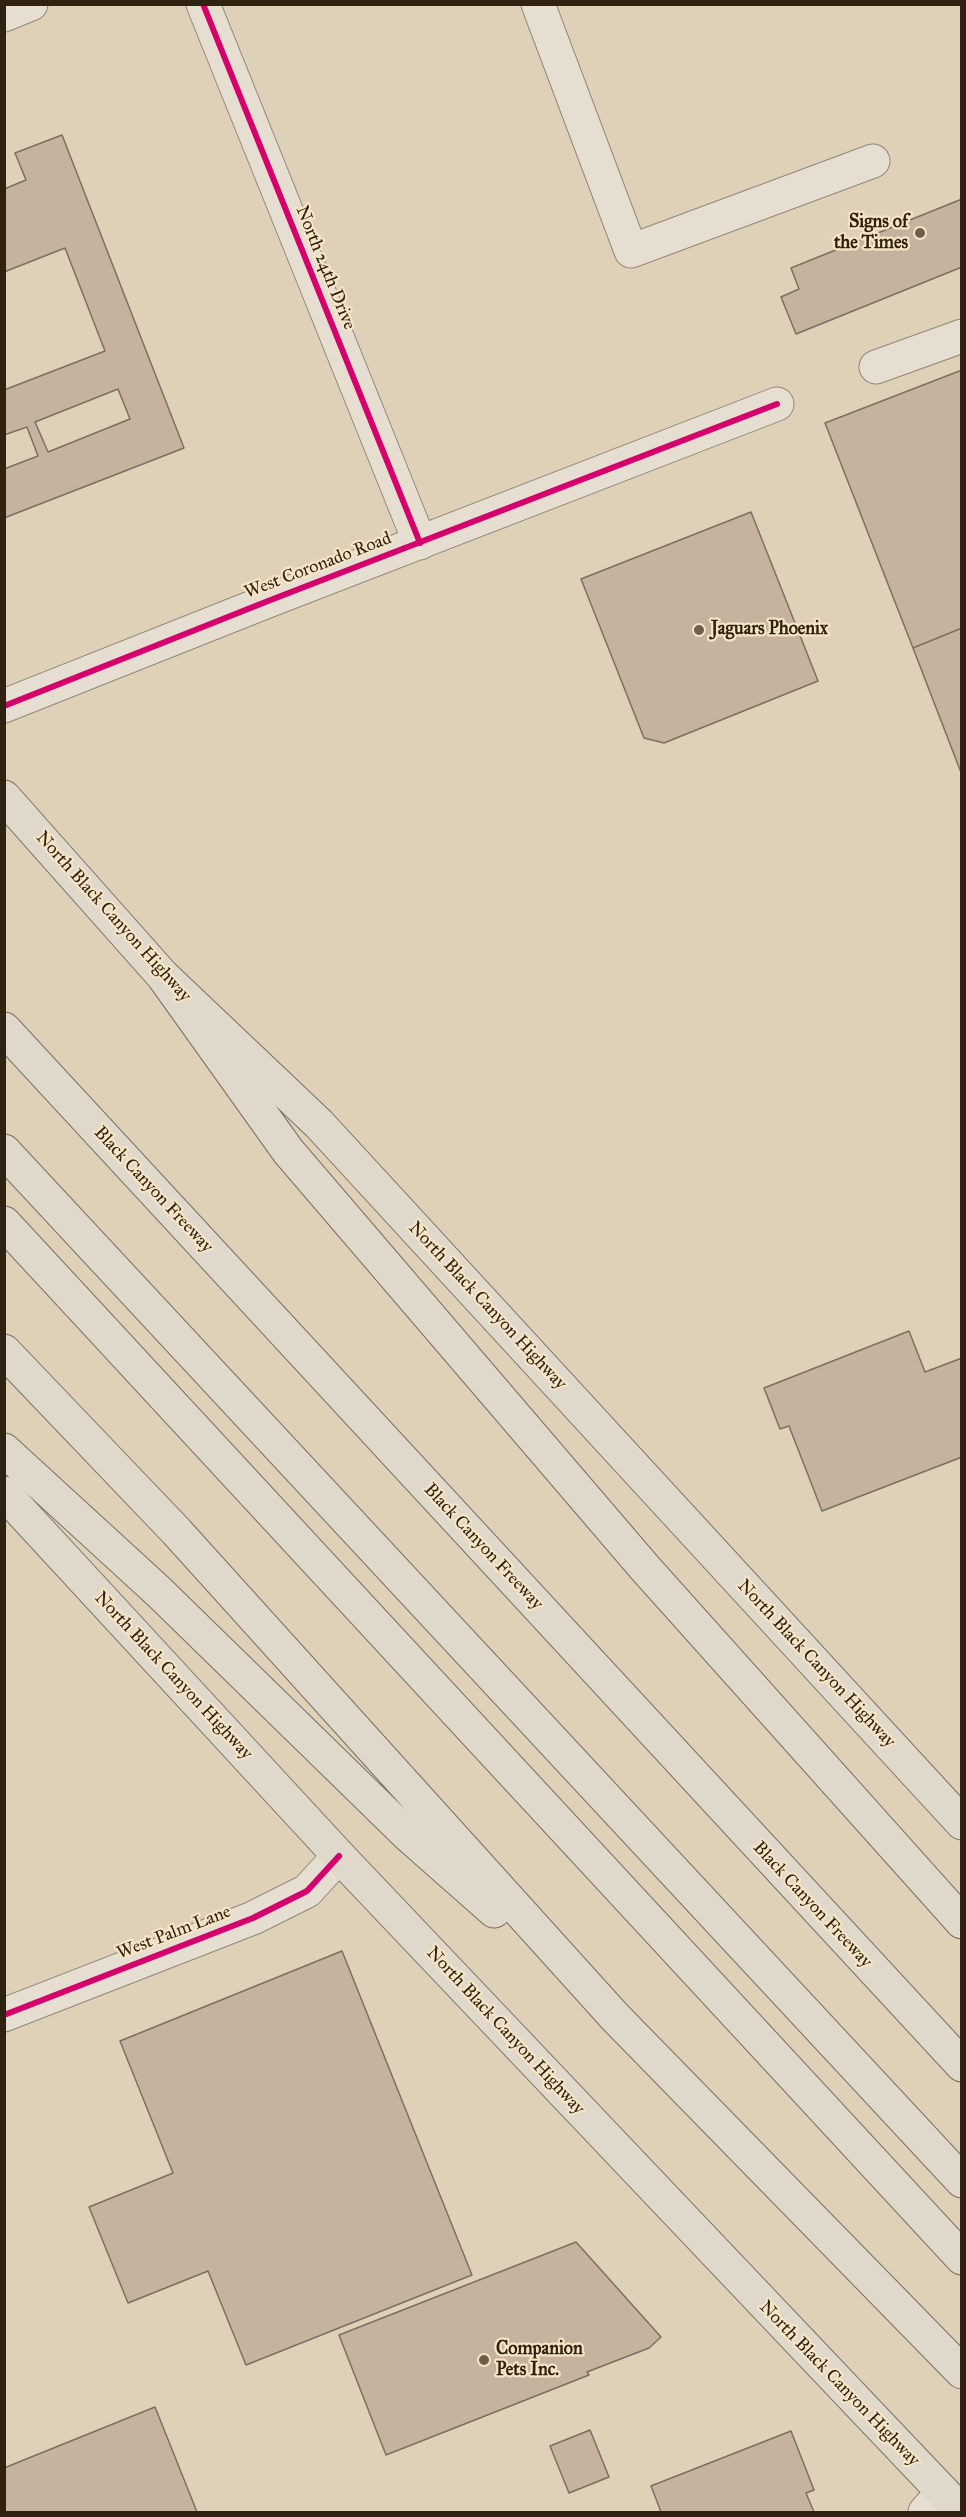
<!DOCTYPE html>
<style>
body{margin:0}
#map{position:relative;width:966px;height:2517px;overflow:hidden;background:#dfd1b8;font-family:"IM FELL Great Primer",serif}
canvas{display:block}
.frame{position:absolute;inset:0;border:6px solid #2f2211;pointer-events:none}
</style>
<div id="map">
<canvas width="966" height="2517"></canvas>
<div class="frame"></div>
</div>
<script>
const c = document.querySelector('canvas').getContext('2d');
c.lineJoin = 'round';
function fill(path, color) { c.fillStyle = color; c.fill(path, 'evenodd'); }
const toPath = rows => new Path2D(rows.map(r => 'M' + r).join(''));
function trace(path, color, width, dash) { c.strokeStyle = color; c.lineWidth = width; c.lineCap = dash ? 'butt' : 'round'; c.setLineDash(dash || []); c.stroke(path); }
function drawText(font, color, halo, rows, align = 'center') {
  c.font = font + ' "IM FELL Great Primer",serif'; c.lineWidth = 4.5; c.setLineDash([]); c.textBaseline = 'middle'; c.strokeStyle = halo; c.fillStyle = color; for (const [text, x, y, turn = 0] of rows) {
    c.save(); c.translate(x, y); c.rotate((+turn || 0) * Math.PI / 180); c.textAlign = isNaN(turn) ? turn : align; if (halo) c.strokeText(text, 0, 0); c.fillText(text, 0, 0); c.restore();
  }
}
const building = toPath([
 [62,135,184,448,4,518,4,469,38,456,27,427,4,435,4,390,105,351,65,248,4,272,4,189,26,180,15,153,62,135],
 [118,389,130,419,48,452,35,422,118,389],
 [962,199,962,267,796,334,781,297,799,289,791,268,962,199],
 [962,370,962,628,913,648,825,423,962,370],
 [751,512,818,681,664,743,644,738,581,579,751,512],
 [962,628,962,775,913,648,962,628],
 [909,1331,925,1372,962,1358,962,1457,822,1511,789,1426,780,1429,764,1388,909,1331],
 [342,1951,472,2275,246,2365,208,2271,128,2303,89,2207,173,2173,120,2041,342,1951],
 [576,2242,661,2337,649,2348,587,2372,589,2375,386,2455,339,2335,576,2242],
 [155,2407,197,2512,4,2512,4,2468,155,2407],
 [590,2430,609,2477,569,2493,550,2446,590,2430],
 [791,2431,814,2490,806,2493,814,2512,661,2512,651,2486,791,2431]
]);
fill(building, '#c6b39f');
trace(building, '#797062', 1.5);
const minor = toPath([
 [203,4,420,543],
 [538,4,631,251,873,161],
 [4,15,31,4],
 [876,367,962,336],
 [4,706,268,601,777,404],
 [4,2015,253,1918,307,1891,339,1856],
 [925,2512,943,2492]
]);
const major = toPath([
 [4,797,163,976,319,1124,962,1823],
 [4,1493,339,1856,962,2512]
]);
const highway = toPath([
 [163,976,288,1151,645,1568,962,1922],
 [4,1029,962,2065],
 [4,1151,962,2181],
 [4,1223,962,2258],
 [4,1351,176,1531,615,2017,962,2372],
 [4,1450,159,1592,409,1836,494,1911]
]);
trace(minor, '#918878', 35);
trace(major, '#797062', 35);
trace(highway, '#797062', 35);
trace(minor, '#e5ded1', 33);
trace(major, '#e0d8ca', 33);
trace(highway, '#e0d8ca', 33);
trace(toPath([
 [203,4,420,543],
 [4,706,268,601,777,404],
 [4,2015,253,1918,307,1891,339,1856]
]), '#d6006c', 6);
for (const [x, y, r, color] of [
 [920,233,6,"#6d5f4b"],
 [699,630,6,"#6d5f4b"],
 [484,2360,6,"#6d5f4b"]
]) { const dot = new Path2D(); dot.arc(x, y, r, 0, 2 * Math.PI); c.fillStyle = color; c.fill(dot); trace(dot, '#f5e4c6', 2); }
drawText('bold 18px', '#2f2211', '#f5e4c6', [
 ["Signs of",908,223,"right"],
 ["the Times",908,244,"right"],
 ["Jaguars Phoenix",711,630],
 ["Companion",496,2350],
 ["Pets Inc.",496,2371]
], 'left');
drawText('18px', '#2f2211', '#f5e4c6', [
 ["North 24th Drive",325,268,68],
 ["West Coronado Road",318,566,-21],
 ["North Black Canyon Highway",113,917,48],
 ["Black Canyon Freeway",153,1190,47],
 ["North Black Canyon Highway",487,1306,47],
 ["Black Canyon Freeway",483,1547,47],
 ["North Black Canyon Highway",816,1664,47],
 ["North Black Canyon Highway",173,1676,47],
 ["Black Canyon Freeway",812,1905,47],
 ["West Palm Lane",174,1933,-21],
 ["North Black Canyon Highway",505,2031,47],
 ["North Black Canyon Highway",839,2384,46]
]);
</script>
